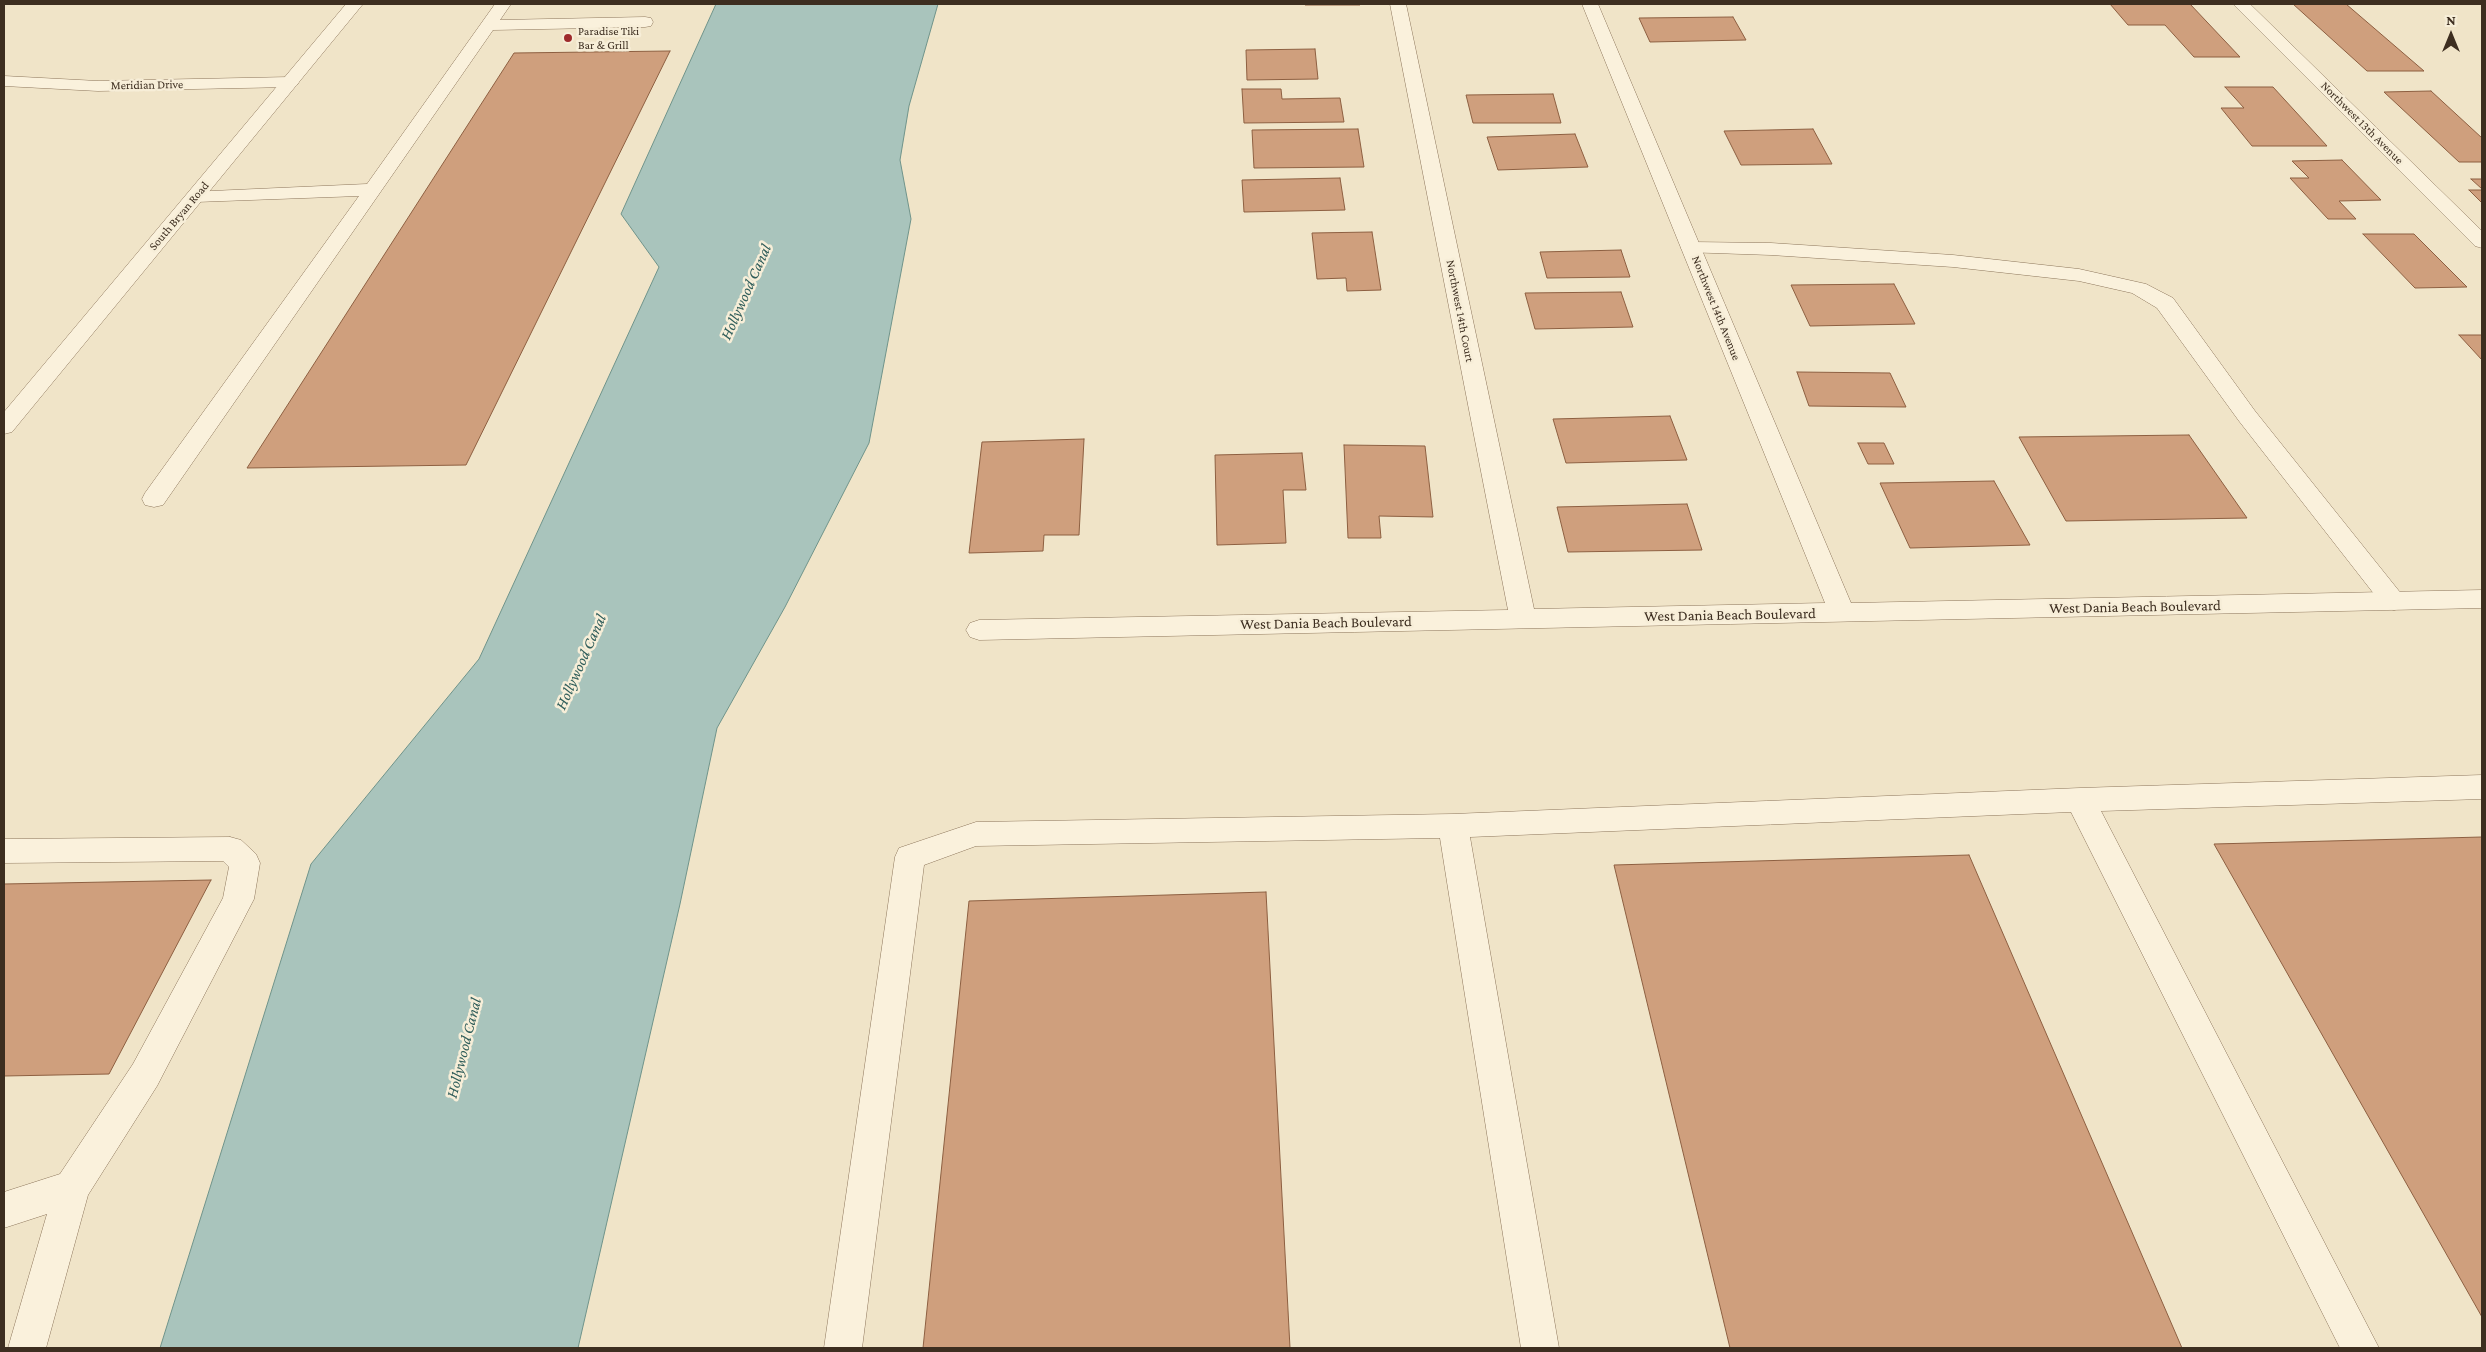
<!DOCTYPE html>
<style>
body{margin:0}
#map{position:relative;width:2486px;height:1352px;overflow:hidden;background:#f0e4c8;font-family:"Crimson Pro",serif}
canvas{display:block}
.frame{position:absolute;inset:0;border:5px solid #3d2e20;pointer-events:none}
.north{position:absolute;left:2426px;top:10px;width:50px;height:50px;-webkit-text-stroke:4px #f7eed8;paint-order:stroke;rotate:0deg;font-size:14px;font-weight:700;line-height:20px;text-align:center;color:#3d2e20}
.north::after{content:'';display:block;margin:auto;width:18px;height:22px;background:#3d2e20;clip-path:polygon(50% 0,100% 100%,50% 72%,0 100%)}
</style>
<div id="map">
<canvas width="2486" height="1352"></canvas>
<div class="frame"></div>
<div class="north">N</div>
</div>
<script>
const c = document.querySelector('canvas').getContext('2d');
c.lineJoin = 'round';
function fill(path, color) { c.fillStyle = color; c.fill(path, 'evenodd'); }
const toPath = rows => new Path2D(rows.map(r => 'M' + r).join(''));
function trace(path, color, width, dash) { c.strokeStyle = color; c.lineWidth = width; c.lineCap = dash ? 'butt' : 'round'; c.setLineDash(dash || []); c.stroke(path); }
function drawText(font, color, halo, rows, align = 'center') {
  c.font = font + ' "Crimson Pro",serif'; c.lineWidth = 5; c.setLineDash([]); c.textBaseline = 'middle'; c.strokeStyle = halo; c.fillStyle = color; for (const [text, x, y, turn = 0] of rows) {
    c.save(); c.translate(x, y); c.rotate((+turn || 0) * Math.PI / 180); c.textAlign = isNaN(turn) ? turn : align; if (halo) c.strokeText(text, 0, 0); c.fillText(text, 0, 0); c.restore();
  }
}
const water = toPath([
 [716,4,938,4,909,106,900,160,911,219,869,443,785,607,717,728,680,904,578,1348,160,1348,311,864,479,659,659,267,621,214,716,4]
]);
fill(water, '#a9c4bc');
trace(water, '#6f938a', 1);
const building = toPath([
 [1305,4,1360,4,1360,5,1305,5,1305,4],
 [2110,4,2190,4,2240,57,2194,57,2165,25,2128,25,2110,4],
 [2293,4,2346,4,2424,71,2367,71,2293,4],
 [1733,17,1746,40,1650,42,1639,18,1733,17],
 [1315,49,1318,79,1247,80,1246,50,1315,49],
 [670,51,466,465,247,468,514,53,670,51],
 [2225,87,2273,87,2327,146,2252,146,2221,108,2244,108,2225,87],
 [1242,89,1281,89,1282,99,1340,98,1344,122,1244,123,1242,89],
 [2431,91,2482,138,2482,162,2459,162,2384,92,2431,91],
 [1553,94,1561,123,1473,123,1466,95,1553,94],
 [1358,129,1364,167,1254,168,1252,130,1358,129],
 [1813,129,1832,164,1741,165,1724,131,1813,129],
 [1575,134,1588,167,1498,170,1487,137,1575,134],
 [2342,160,2381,200,2339,201,2356,219,2328,219,2290,178,2309,178,2292,161,2342,160],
 [1340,178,1345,210,1244,212,1242,180,1340,178],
 [2471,179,2482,179,2482,189,2471,179],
 [2469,190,2482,190,2482,203,2469,190],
 [1372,232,1381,290,1347,291,1346,278,1317,279,1312,233,1372,232],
 [2363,234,2414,234,2467,287,2415,288,2363,234],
 [1621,250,1630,277,1547,278,1540,252,1621,250],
 [1894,284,1915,324,1810,326,1791,285,1894,284],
 [1621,292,1633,327,1535,329,1525,293,1621,292],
 [2459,335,2482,335,2482,360,2459,335],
 [1797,372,1890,373,1906,407,1809,406,1797,372],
 [1670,416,1687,460,1566,463,1553,419,1670,416],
 [2189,435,2247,518,2066,521,2019,437,2189,435],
 [1084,439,1079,535,1044,535,1043,551,969,553,982,442,1084,439],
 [1858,443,1884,443,1894,464,1868,464,1858,443],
 [1344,445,1425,446,1433,517,1379,516,1381,538,1348,538,1344,445],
 [1302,453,1306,490,1283,490,1286,543,1217,545,1215,455,1302,453],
 [1994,481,2030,545,1910,548,1880,483,1994,481],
 [1687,504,1702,550,1568,552,1557,507,1687,504],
 [2482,837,2482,1317,2214,844,2482,837],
 [1969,855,2182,1348,1730,1348,1614,865,1969,855],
 [211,880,109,1074,4,1076,4,884,211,880],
 [1266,892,1290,1348,923,1348,969,901,1266,892]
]);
fill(building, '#cf9f7d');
trace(building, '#8d5f41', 1);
const service = toPath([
 [495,4,511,4,500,20,645,17,651,18,653,22,651,26,645,27,493,30,163,505,154,507,145,505,142,499,145,493,359,196,196,202,189,200,186,196,189,192,367,184,495,4],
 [1691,242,1771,243,1953,255,2079,269,2146,284,2173,298,2255,411,2407,601,2403,608,2394,610,2385,608,2239,421,2157,308,2132,293,2079,281,1953,267,1771,255,1684,252,1681,248,1684,244,1691,242],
 [2482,775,2482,799,2101,811,2379,1348,2340,1348,2071,812,1470,837,1559,1348,1521,1348,1440,838,976,846,924,865,862,1348,824,1348,895,857,899,848,976,822,1453,814,2080,788,2482,775],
 [230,837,241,840,256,854,260,863,254,899,157,1086,88,1195,46,1348,8,1348,47,1214,4,1228,4,1192,60,1174,133,1064,223,898,229,867,223,861,4,863,4,839,230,837]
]);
const minor = toPath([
 [1390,4,1406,4,1534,609,1825,603,1582,4,1598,4,1851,603,2482,590,2482,608,979,640,970,637,966,630,970,623,979,620,1508,610,1390,4],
 [2233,4,2250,4,2482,231,2482,248,2475,246,2233,4],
 [4,76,98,81,290,77,296,78,299,82,296,86,290,87,98,91,4,86,4,76]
]);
const tertiary = toPath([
 [346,4,363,4,12,432,4,434,4,412,346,4]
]);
trace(service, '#8d765c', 1);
trace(minor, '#8d765c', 1);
trace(tertiary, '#8d765c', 1);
fill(service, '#faf1dc');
fill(minor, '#faf1dc');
fill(tertiary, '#faf1dc');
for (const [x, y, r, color] of [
 [568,38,5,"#9e2a2b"]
]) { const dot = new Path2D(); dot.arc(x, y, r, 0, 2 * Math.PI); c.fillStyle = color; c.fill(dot); trace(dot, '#f7eed8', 2); }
drawText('12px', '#3d2e20', '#f7eed8', [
 ["Paradise Tiki",578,31],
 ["Bar & Grill",578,45]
], 'left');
drawText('12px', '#3d2e20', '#f7eed8', [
 ["Meridian Drive",147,85,-1],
 ["Northwest 13th Avenue",2362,123,45],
 ["South Bryan Road",179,216,-50],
 ["Northwest 14th Avenue",1716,308,68],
 ["Northwest 14th Court",1460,311,79]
]);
drawText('15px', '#3d2e20', '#f7eed8', [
 ["West Dania Beach Boulevard",2135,607,-1],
 ["West Dania Beach Boulevard",1730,615,-1],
 ["West Dania Beach Boulevard",1326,623,-1]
]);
drawText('italic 16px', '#2f5d5a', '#f7eed8', [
 ["Hollywood Canal",746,292,-66],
 ["Hollywood Canal",581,662,-66],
 ["Hollywood Canal",464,1048,-76]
]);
</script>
